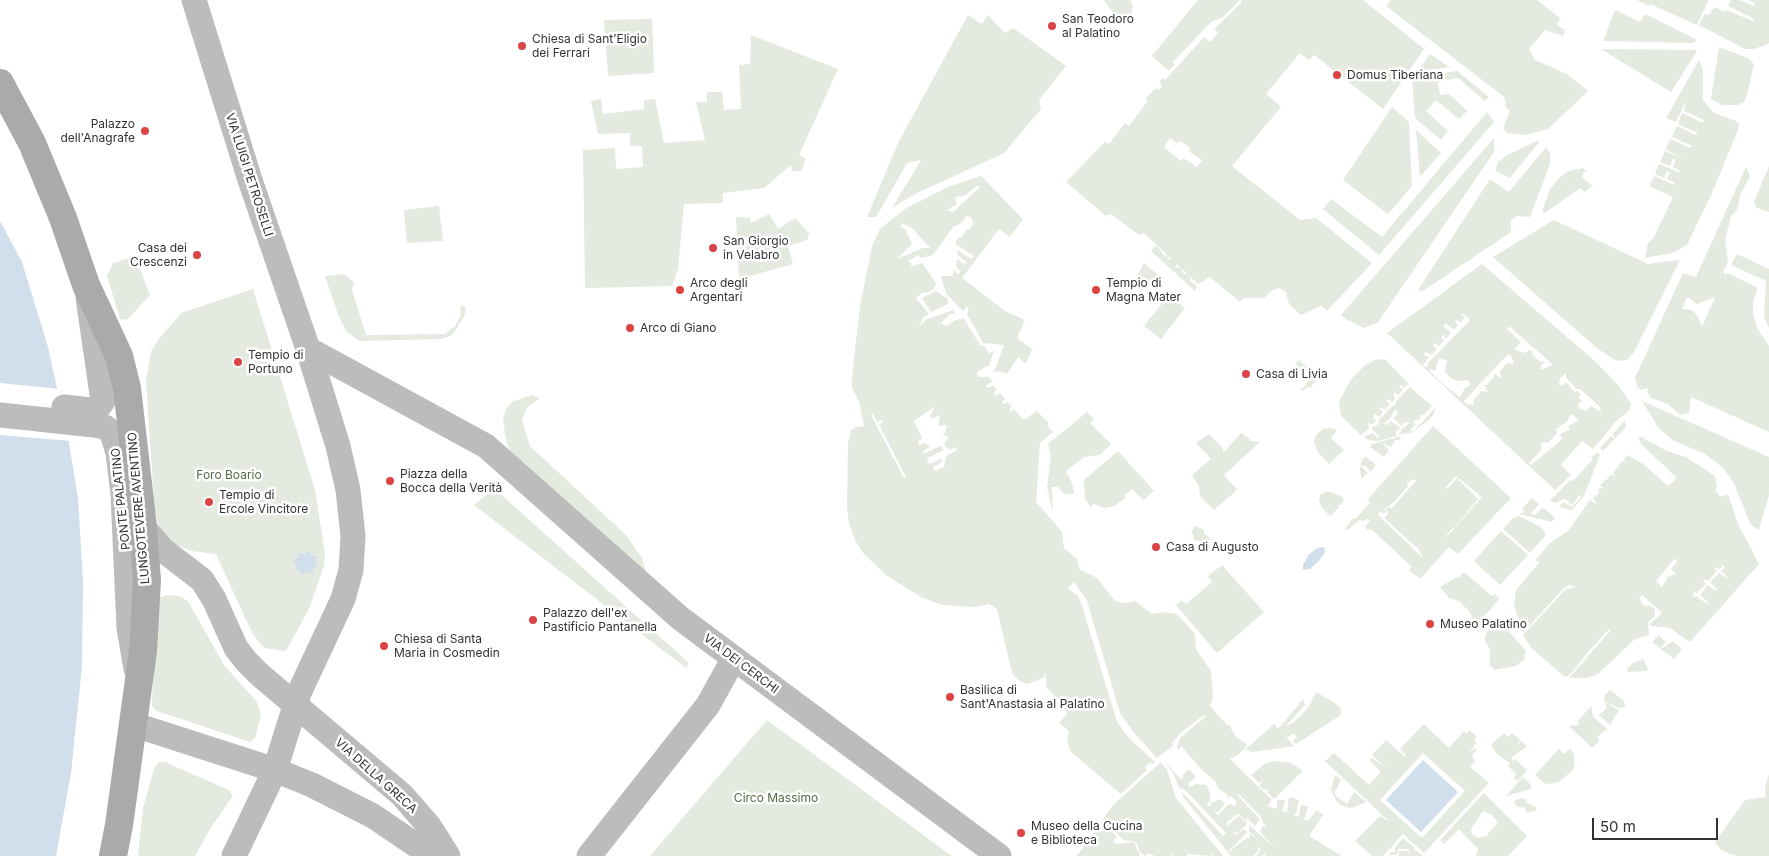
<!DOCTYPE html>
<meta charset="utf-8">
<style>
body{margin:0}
#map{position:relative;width:1769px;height:856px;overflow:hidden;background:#fff;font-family:Inter,sans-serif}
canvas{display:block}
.scale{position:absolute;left:1592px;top:818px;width:126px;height:22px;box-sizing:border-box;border:2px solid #323232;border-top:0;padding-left:6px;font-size:15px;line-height:18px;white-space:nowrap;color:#323232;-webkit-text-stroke:4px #fff;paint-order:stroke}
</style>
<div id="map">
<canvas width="1769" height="856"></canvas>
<div class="scale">50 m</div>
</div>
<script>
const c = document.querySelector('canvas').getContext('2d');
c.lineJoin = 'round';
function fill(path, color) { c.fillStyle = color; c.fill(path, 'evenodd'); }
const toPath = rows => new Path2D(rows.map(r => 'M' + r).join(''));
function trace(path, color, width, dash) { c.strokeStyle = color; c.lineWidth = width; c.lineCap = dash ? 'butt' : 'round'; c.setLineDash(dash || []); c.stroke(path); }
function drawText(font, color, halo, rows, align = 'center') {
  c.font = font + ' Inter,sans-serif'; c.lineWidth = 5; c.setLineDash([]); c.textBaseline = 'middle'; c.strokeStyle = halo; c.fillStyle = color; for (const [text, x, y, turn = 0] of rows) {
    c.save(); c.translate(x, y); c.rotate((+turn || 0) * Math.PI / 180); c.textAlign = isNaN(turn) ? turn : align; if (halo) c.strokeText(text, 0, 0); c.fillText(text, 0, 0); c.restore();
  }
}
fill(toPath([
 [1104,0,1130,0,1133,6,1131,15,1121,24],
 [1198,0,1240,0,1223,17,1211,22,1173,62,1175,64,1169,71,1152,56],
 [1241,0,1363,0,1424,49,1383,109,1314,55,1309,60,1300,53,1266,94,1281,107,1232,166,1300,220,1316,218,1372,263,1327,311,1321,306,1301,315,1289,304,1286,292,1279,288,1271,291,1264,298,1244,298,1240,302,1210,277,1198,284,1144,233,1139,235,1111,214,1106,216,1066,182,1105,142,1109,144,1125,123,1129,126,1147,102,1146,98,1156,88,1159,90,1162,86,1159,82,1162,78,1165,80,1204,37,1210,42,1218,33,1214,29,1241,3],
 [1170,138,1177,143,1180,141,1190,148,1189,151,1202,160,1197,167,1183,158,1181,161,1164,147],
 [1391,0,1537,0,1560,18,1557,25,1565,30,1563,36,1545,30,1529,49,1532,54,1535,60,1567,74,1588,91,1548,129,1525,135,1507,133,1503,128,1510,111,1505,106,1506,102,1503,96,1386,6],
 [1637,0,1707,0,1708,1,1697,25,1650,4,1649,6],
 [1731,0,1739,0,1754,6,1755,3,1747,0,1769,0,1769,43,1766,45,1753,49,1745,49,1699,25,1705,14,1709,15,1714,7,1725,12,1726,10,1753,21,1754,19,1728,6],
 [1615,10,1640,22,1645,14,1697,40,1693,43,1603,41],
 [968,15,982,24,988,15,1005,33,1013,28,1066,66,1039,100,1041,109,1004,153,915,194,892,208,921,160,907,163,876,217,867,217,898,143],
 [652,19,654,73,608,76,604,20],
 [751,35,838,69,799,155,806,159,801,171,792,171,791,165,764,188,723,193,723,203,684,204,678,269,672,286,585,288,583,150,615,148,616,169,643,167,642,146,630,146,630,133,598,134,591,101,601,99,603,114,644,109,644,100,655,99,664,143,705,140,696,102,707,102,707,92,722,92,724,110,741,109,739,65,750,64],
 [1719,47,1748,58,1754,64,1747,95,1744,102,1738,105,1722,105,1711,99],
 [1601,49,1695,50,1697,51,1671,92],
 [1430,54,1449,67,1417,72],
 [1699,60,1703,70,1703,100,1714,113,1736,121,1739,124,1738,130,1712,193,1687,245,1673,253,1645,258,1648,243,1654,237,1673,197,1649,186,1654,176,1674,185,1675,183,1667,179,1670,172,1667,172,1664,178,1655,174,1659,164,1679,172,1680,171,1673,167,1676,159,1673,159,1670,166,1660,162,1665,151,1685,160,1666,149,1670,139,1690,148,1692,146,1672,137,1677,126,1696,135,1698,133,1678,124,1682,113,1703,123,1704,120,1684,111,1687,99,1676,122,1666,118],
 [1457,71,1489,97,1485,101,1458,78,1438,82,1440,95,1449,94,1467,111,1459,119,1436,100,1426,111,1448,131,1441,140,1415,118,1412,78],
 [1392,107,1409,122,1412,186,1388,214,1343,180],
 [1487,112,1494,122,1379,255,1323,209,1331,199,1382,237],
 [1416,130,1441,153,1420,177],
 [1494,138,1494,152,1378,322,1364,328,1346,319,1341,315],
 [1537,141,1539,142,1510,178,1495,171,1498,162,1507,155],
 [1546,147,1550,153,1550,164,1530,217,1517,216,1511,220,1511,232,1423,291,1418,290,1490,179,1509,192],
 [1769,166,1769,212,1757,208,1754,202],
 [1746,167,1750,176,1740,196,1737,210,1731,216,1725,240,1728,262,1723,271,1725,275,1727,273,1758,288,1753,302,1753,314,1757,328,1769,346,1769,432,1691,397,1689,413,1680,415,1668,404,1651,398,1647,392,1648,388,1641,390,1637,386,1635,378,1683,273,1696,277],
 [1687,297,1697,304,1715,297,1702,327,1697,315,1692,310,1682,309],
 [1583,168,1587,172,1584,172,1582,177,1591,185,1594,184,1585,192,1580,188,1545,213,1542,211,1550,189,1559,178,1569,171],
 [981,176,1023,219,1010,237,999,229,962,278,1005,311,1025,320,1017,338,1032,349,1026,364,1018,357,1007,374,1000,371,994,372,1004,345,983,343,967,314,969,309,966,306,964,311,961,309,946,293,941,276,952,276,954,270,958,274,961,272,956,266,957,259,965,264,967,263,958,255,957,250,971,259,974,256,955,244,957,239,963,236,965,231,971,228,973,222,971,217,967,216,960,224,953,227,933,255,921,258,918,255,908,261,912,264,910,267,922,263,936,283,934,289,926,293,923,292,916,298,929,314,924,317,918,328,927,319,954,310,955,314,950,314,942,322,942,324,946,326,958,319,964,319,980,345,985,347,989,353,994,351,989,365,977,372,978,377,988,377,993,381,986,386,988,388,993,385,997,390,993,393,996,396,1000,393,1005,399,1002,403,1004,404,1007,402,1012,407,1009,409,1011,412,1014,409,1024,420,1037,411,1049,423,1047,426,1053,432,1040,443,1036,502,1062,532,1064,548,1077,559,1079,569,1097,578,1115,601,1125,603,1135,601,1152,614,1165,612,1177,614,1195,634,1196,649,1211,671,1213,697,1210,706,1226,724,1231,726,1231,729,1237,738,1247,744,1247,746,1239,754,1230,759,1272,800,1267,806,1277,809,1277,800,1285,800,1282,811,1287,812,1289,797,1299,800,1296,814,1293,815,1299,817,1301,804,1308,807,1304,819,1308,821,1317,810,1323,815,1309,836,1342,856,1265,856,1266,853,1262,856,1256,856,1261,850,1255,845,1259,850,1253,856,1231,856,1184,798,1173,773,1163,760,1180,778,1183,779,1183,775,1189,769,1196,777,1188,784,1190,787,1196,784,1206,785,1210,793,1210,801,1207,804,1210,807,1211,803,1220,799,1225,804,1218,812,1214,811,1218,815,1229,804,1235,806,1237,802,1231,796,1228,799,1227,794,1219,789,1215,781,1202,770,1181,746,1179,750,1177,747,1180,738,1206,716,1204,715,1183,731,1172,743,1173,746,1157,758,1135,734,1120,713,1087,601,1074,582,1068,588,1078,596,1082,606,1117,722,1129,738,1155,762,1153,764,1150,762,1145,768,1147,770,1121,794,1071,752,1067,741,1069,731,1059,723,1067,714,1063,703,1046,687,1046,673,1043,678,1027,684,1019,681,1012,673,997,609,989,604,974,607,942,605,923,598,887,576,863,553,855,540,849,523,847,506,848,444,851,430,856,427,864,426,859,401,852,388,852,377,860,306,872,246,880,229,905,209,950,186],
 [977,186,980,186,978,189,953,212,947,210,957,204,955,197,964,196],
 [902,223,912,228,930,248,923,248,897,259,912,244,905,229,900,226],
 [935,406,930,416,932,419,939,415,940,417,938,426,947,425,945,433,942,434,948,437,944,444,949,450,956,447,957,450,946,456,944,467,934,471,933,467,940,464,942,458,930,464,927,462,928,458,944,450,940,446,924,454,923,451,930,447,925,443,919,445,918,442,922,438,914,421],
 [873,414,877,422,881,420,883,422,879,425,906,477,904,478,871,415],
 [1181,788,1185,790,1226,833,1223,836,1180,790],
 [1237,792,1261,817,1263,823,1267,826,1262,827,1260,832,1275,848,1249,825,1249,831,1263,844,1251,834,1249,836,1250,839,1247,838,1232,849,1231,853,1229,851,1247,832,1244,829,1235,835,1234,831,1237,833,1247,824,1239,816,1229,824,1229,827,1226,823,1238,813,1247,823,1246,817,1255,826,1260,819,1239,797],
 [439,206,443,241,407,243,404,210],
 [769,214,778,229,795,218,809,233,807,240,788,246,793,264,739,279,736,217,750,218,751,223],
 [1554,220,1648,264,1680,260,1634,352,1627,360,1619,361,1613,359,1598,349,1493,257],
 [1156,245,1165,257,1167,255,1169,257,1167,260,1171,259,1177,264,1175,267,1181,268,1184,275,1187,273,1192,277,1189,280,1197,286,1195,291,1151,251],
 [1737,254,1769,269,1769,328,1764,317,1766,281,1731,265],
 [135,256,150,295,127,320,120,319,107,276,113,263],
 [1144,263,1161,278,1153,287,1136,277],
 [1482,264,1597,363,1619,386,1631,404,1629,411,1616,421,1593,449,1582,441,1561,465,1571,475,1555,490,1387,333],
 [1463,313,1470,320,1427,364,1428,367,1425,367,1423,365,1429,357,1423,354,1427,352,1431,355,1437,349,1433,345,1435,343,1439,346,1444,341,1441,337,1443,335,1446,339,1451,333,1443,326,1446,324,1454,330,1458,325,1455,321,1457,320,1461,323,1465,318,1462,315],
 [1509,326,1552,364,1552,365,1541,370,1541,365,1545,362,1539,361,1532,354,1533,352,1530,350,1524,353,1514,349,1521,342,1507,329],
 [1510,354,1514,364,1507,363,1500,372,1501,378,1494,374,1494,377,1487,385,1484,385,1488,392,1481,391,1473,401,1474,405,1466,404,1464,401,1506,356],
 [1439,358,1447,360,1445,371,1450,378,1458,381,1468,380,1471,385,1465,388,1460,397,1444,385,1430,371,1431,369,1435,371],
 [1566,373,1566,377,1576,389,1580,389,1600,407,1601,412,1591,406,1586,411,1579,408,1578,403,1582,402,1578,397,1581,394,1577,391,1575,393,1566,382,1562,386,1559,385,1560,378],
 [1570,415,1573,415,1579,420,1568,426,1570,429,1559,435,1562,438,1558,443,1531,465,1529,463,1541,450,1541,443,1550,442,1550,439,1551,440,1557,433,1556,429,1567,422],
 [344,274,354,282,352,290,366,335,445,334,455,326,460,317,461,305,466,308,464,317,452,335,441,339,359,341,346,331,339,317,325,276],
 [253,289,315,490,325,554,324,566,309,609,286,651,264,648,252,633,216,554,191,551,173,543,161,531,157,521,154,502,146,381,151,352,158,340,181,313],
 [936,291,948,299,948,304,931,312,922,298],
 [1169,295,1185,308,1161,339,1144,326],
 [1385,359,1409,384,1404,388,1401,385,1399,387,1403,390,1398,395,1395,392,1393,395,1395,399,1392,402,1388,399,1386,401,1390,404,1385,410,1381,407,1379,408,1383,412,1379,417,1375,414,1373,416,1376,421,1371,425,1368,422,1369,429,1361,435,1341,416,1339,401,1352,378,1364,366,1375,360],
 [1299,360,1319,378,1310,388,1308,386,1303,391,1299,388,1302,389,1311,378,1295,364],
 [1410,387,1432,406,1424,415,1421,414,1420,419,1414,421,1415,425,1410,430,1413,432,1435,408,1435,412,1430,419,1413,432,1399,435,1402,429,1410,423,1405,422,1402,426,1393,418,1398,414,1396,410,1394,410,1391,418,1383,424,1387,425,1391,421,1400,428,1395,433,1397,436,1378,441,1368,440,1364,437,1372,433,1378,438,1379,436,1371,428,1379,424,1379,420,1392,406,1395,406,1396,401],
 [531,395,540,398,527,407,522,420,530,446,626,535,642,558,648,578,512,453,507,445,503,421,506,408,512,402],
 [1642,401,1769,457,1769,495,1759,530,1752,526,1749,521,1734,483,1722,467,1705,454,1672,440,1658,427],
 [1087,412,1094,419,1090,423,1111,444,1100,455,1084,457,1066,471,1072,483,1074,494,1064,494,1058,487,1052,487,1053,513,1047,487,1051,456,1048,444],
 [1625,420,1626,427,1603,451,1600,448,1611,436,1615,439,1613,434],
 [1433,426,1511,498,1458,554,1449,547,1420,579,1409,570,1412,567,1371,529,1368,530,1365,527,1370,520,1367,519,1363,521,1360,520,1347,530,1345,529,1353,518,1355,519,1370,503,1368,499],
 [1456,476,1482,497,1443,541,1451,529,1454,528,1478,499,1457,478,1447,489,1445,488],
 [1414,479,1416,481,1392,508,1388,507,1386,509,1388,513,1384,518,1417,548,1422,543,1418,548,1423,558,1378,515,1380,511,1384,514,1386,511,1384,509,1395,501,1408,486,1407,483],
 [1331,428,1337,430,1331,438,1344,450,1329,464,1317,451,1314,441,1316,435,1323,429],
 [1241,433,1252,441,1260,442,1224,475,1237,490,1214,510,1200,496,1199,486,1192,475,1211,459,1196,443,1209,434,1223,448,1222,450,1224,452],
 [1402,436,1399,440,1395,440,1391,447,1382,443,1389,450,1384,457,1370,447,1372,444],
 [1639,436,1667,451,1686,457,1715,476,1717,487,1715,490,1720,497,1728,494,1738,524,1759,564,1690,642,1670,628,1651,626,1650,624,1662,613,1642,595,1639,598,1643,605,1651,606,1655,610,1655,616,1648,622,1649,635,1635,639,1598,674,1587,678,1569,678,1611,630,1609,629,1588,652,1570,675,1565,677,1531,648,1523,635,1565,590,1576,587,1569,585,1564,588,1523,633,1514,605,1516,590,1540,562,1535,561,1549,544,1568,531,1590,500,1597,504,1593,498,1599,493,1598,489,1604,488,1600,486,1606,479,1610,481,1607,478,1611,475,1615,476,1613,473,1617,468,1620,470,1618,466,1622,461,1627,463,1624,460,1627,455,1643,464,1668,486,1677,478,1640,443],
 [1675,558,1677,562,1671,569,1676,574,1668,577,1662,587,1656,581],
 [1723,565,1725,567,1721,571,1727,577,1726,578,1719,573,1710,582,1717,589,1716,591,1708,585,1700,595,1708,602,1707,604,1696,596,1692,598,1694,594,1692,591,1697,593,1706,584,1703,581,1705,579,1708,581,1717,571,1714,569,1716,567,1720,569],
 [1118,451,1154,491,1143,500,1132,489,1124,496,1126,498,1114,506,1104,508,1094,504,1090,507,1085,499,1084,480],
 [1597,452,1600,455,1584,496,1572,510,1559,507,1563,502,1572,507,1581,497,1580,495,1572,505,1565,499,1555,503,1550,501,1570,480,1573,481,1592,460,1594,462,1591,458],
 [1366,457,1376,465,1370,472,1366,466,1361,466,1368,473,1362,478,1362,482,1360,470,1362,459],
 [491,491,497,491,689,663,686,668,474,505],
 [1327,491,1341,496,1344,501,1340,505,1337,505,1339,507,1330,516,1322,508,1319,501,1320,495],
 [1532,498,1539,504,1531,513,1535,515,1542,508,1545,509,1555,518,1552,522,1519,514,1525,512,1522,509],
 [1519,516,1541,527,1546,535,1530,553,1503,529,1513,518],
 [1195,525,1204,530,1204,534,1212,540,1204,542,1194,540,1192,532],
 [1501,531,1528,555,1500,585,1474,561],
 [1222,565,1264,612,1217,653,1176,605,1182,600,1186,604,1212,582,1208,576],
 [1464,572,1492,596,1495,594,1499,599,1481,620,1477,619,1475,622,1469,611,1459,601,1449,598,1440,587,1457,577,1459,578],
 [166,595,179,596,188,601,224,665,257,702,261,715,255,738,250,742,157,711,152,706,154,600],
 [1496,625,1505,627,1526,651,1524,660,1516,666,1494,670,1490,665,1490,650,1485,641,1485,636,1488,630],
 [1659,635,1666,642,1661,647,1663,648,1673,641,1682,649,1674,659,1652,642],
 [1643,659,1648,669,1647,671,1628,672,1627,669,1633,663],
 [1610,690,1624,701,1625,707,1619,708,1604,701,1605,695],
 [1316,692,1335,703,1341,709,1341,715,1296,744,1293,741,1297,736,1295,735,1292,734,1288,737,1281,730,1294,746,1289,747,1253,752,1245,750,1274,724,1277,728,1281,726,1303,699,1305,705,1285,727,1293,723,1308,708],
 [1605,702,1619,710,1610,725,1599,715,1607,708],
 [1591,706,1593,717,1607,729,1598,736,1599,741,1592,748,1569,726,1579,725,1578,721],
 [767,720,952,856,650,856],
 [1424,724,1449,748,1464,731,1466,734,1470,730,1477,737,1473,741,1476,741,1476,743,1469,753,1475,748,1477,750,1472,755,1475,761,1470,767,1489,783,1424,853,1403,834,1383,856,1372,856,1355,841,1380,816,1390,822,1325,761,1334,753,1369,785,1381,772,1369,760,1372,758,1388,770,1372,755,1386,740,1405,757,1406,755,1400,749],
 [1423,753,1465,791,1422,838,1380,800],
 [1504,733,1508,737,1512,733,1520,740,1516,746,1521,741,1527,746,1511,758,1513,761,1515,759,1527,770,1518,781,1514,778,1516,774,1508,766,1510,763,1497,754,1491,745],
 [1570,748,1574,755,1574,768,1564,778,1556,783,1545,784,1535,775,1559,749,1564,754],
 [1274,761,1291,763,1303,771,1274,799,1267,792,1269,789,1265,790,1259,786,1264,780,1259,783,1251,775,1266,763],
 [158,762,165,762,231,791,232,797,210,829,195,856,138,856,143,808,154,769],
 [1161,762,1167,770,1176,798,1223,856,1212,856,1214,853,1213,852,1211,856,1187,854,1187,856,1175,856,1170,852,1173,856,1155,856,1148,853,1145,856,1140,852,1136,842,1124,840,1105,824,1099,825,1101,832,1105,828,1111,830,1117,837,1113,841,1115,844,1134,842,1140,856,1077,856,1114,804],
 [1769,774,1769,856,1736,856,1721,850,1715,842,1745,800,1766,797,1765,787],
 [1335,775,1341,779,1336,791,1334,791,1336,796,1347,804,1354,792,1366,802,1352,808,1343,806,1337,802,1331,790],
 [1523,777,1531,785,1531,789,1506,796],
 [1484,793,1527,836,1508,856,1476,856,1478,849,1459,829,1444,844,1440,840],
 [1483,811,1492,815,1498,823,1486,836,1478,838,1472,834,1471,829],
 [1521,798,1526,799,1527,803,1535,806,1537,810,1527,813,1525,808,1516,806,1514,801],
 [1403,838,1415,848,1413,851,1416,850,1423,856,1395,856,1399,855,1399,851,1408,851,1409,855,1409,849,1398,849,1397,854,1388,856,1391,852,1395,852,1395,847]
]), '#e4eadf');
fill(toPath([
 [0,221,22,262,48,347,69,443,78,498,83,582,82,666,71,773,56,856,0,856],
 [1324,547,1325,552,1319,561,1310,569,1303,570,1303,565,1309,554,1318,548],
 [308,550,312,556,317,556,315,562,318,566,313,569,313,574,307,572,303,575,299,570,295,569,296,564,292,560,298,557,298,553,305,554],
 [1423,760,1458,792,1421,832,1386,800]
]), '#d0dfeb');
fill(toPath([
 [0,383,60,389,71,441,0,435]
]), '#fff');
trace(toPath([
 [194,0,250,180,308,349,338,446,348,490,353,536,351,570,343,599,299,693,275,770,234,856],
 [308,349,486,446,680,618,999,856],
 [64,407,91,410,97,409,103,401,88,298],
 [0,415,94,425,105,427,112,433,118,453,123,494,129,628,136,669],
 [143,527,163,550,202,580,214,599,236,648,246,661,260,675,402,795,429,826,448,856],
 [132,724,275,770,312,785,373,816,432,856],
 [589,856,708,705,734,658]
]), '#bcbcbc', 25);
trace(toPath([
 [0,83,32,143,63,218,86,285,119,356,127,388,143,527,147,580,143,651,119,825,113,856]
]), '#aaa', 28);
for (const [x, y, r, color] of [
 [1052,26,5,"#d94444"],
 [522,46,5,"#d94444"],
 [1337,75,5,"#d94444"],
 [145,131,5,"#d94444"],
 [713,248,5,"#d94444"],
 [197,255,5,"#d94444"],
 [680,290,5,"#d94444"],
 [1096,290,5,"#d94444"],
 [630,328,5,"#d94444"],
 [238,362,5,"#d94444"],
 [1246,374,5,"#d94444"],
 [390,481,5,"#d94444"],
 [209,502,5,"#d94444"],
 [1156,547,5,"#d94444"],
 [533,620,5,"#d94444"],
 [1430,624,5,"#d94444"],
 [384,646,5,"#d94444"],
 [950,697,5,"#d94444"],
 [1021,833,5,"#d94444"]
]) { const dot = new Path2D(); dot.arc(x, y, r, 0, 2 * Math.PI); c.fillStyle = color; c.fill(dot); trace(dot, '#fff', 2); }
drawText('12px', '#323232', '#fff', [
 ["San Teodoro",1062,19],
 ["al Palatino",1062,33],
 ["Chiesa di Sant’Eligio",532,39],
 ["dei Ferrari",532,53],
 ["Domus Tiberiana",1347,75],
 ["Palazzo",135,124,"right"],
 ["dell'Anagrafe",135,138,"right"],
 ["San Giorgio",723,241],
 ["in Velabro",723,255],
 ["Casa dei",187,248,"right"],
 ["Crescenzi",187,262,"right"],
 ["Arco degli",690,283],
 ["Argentari",690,297],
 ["Tempio di",1106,283],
 ["Magna Mater",1106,297],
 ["Arco di Giano",640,328],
 ["Tempio di",248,355],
 ["Portuno",248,369],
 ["Casa di Livia",1256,374],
 ["Piazza della",400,474],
 ["Bocca della Verità",400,488],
 ["Tempio di",219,495],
 ["Ercole Vincitore",219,509],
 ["Casa di Augusto",1166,547],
 ["Palazzo dell'ex",543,613],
 ["Pastificio Pantanella",543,627],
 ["Museo Palatino",1440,624],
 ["Chiesa di Santa",394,639],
 ["Maria in Cosmedin",394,653],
 ["Basilica di",960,690],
 ["Sant'Anastasia al Palatino",960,704],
 ["Museo della Cucina",1031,826],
 ["e Biblioteca",1031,840]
], 'left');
drawText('12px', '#323232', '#fff', [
 ["VIA LUIGI PETROSELLI",249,175,72],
 ["PONTE PALATINO",121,499,-96],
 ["LUNGOTEVERE AVENTINO",139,508,-95],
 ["VIA DEI CERCHI",741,664,37],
 ["VIA DELLA GRECA",376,776,42]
]);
drawText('12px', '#526b42', '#fff', [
 ["Foro Boario",229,475],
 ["Circo Massimo",776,798]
]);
</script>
